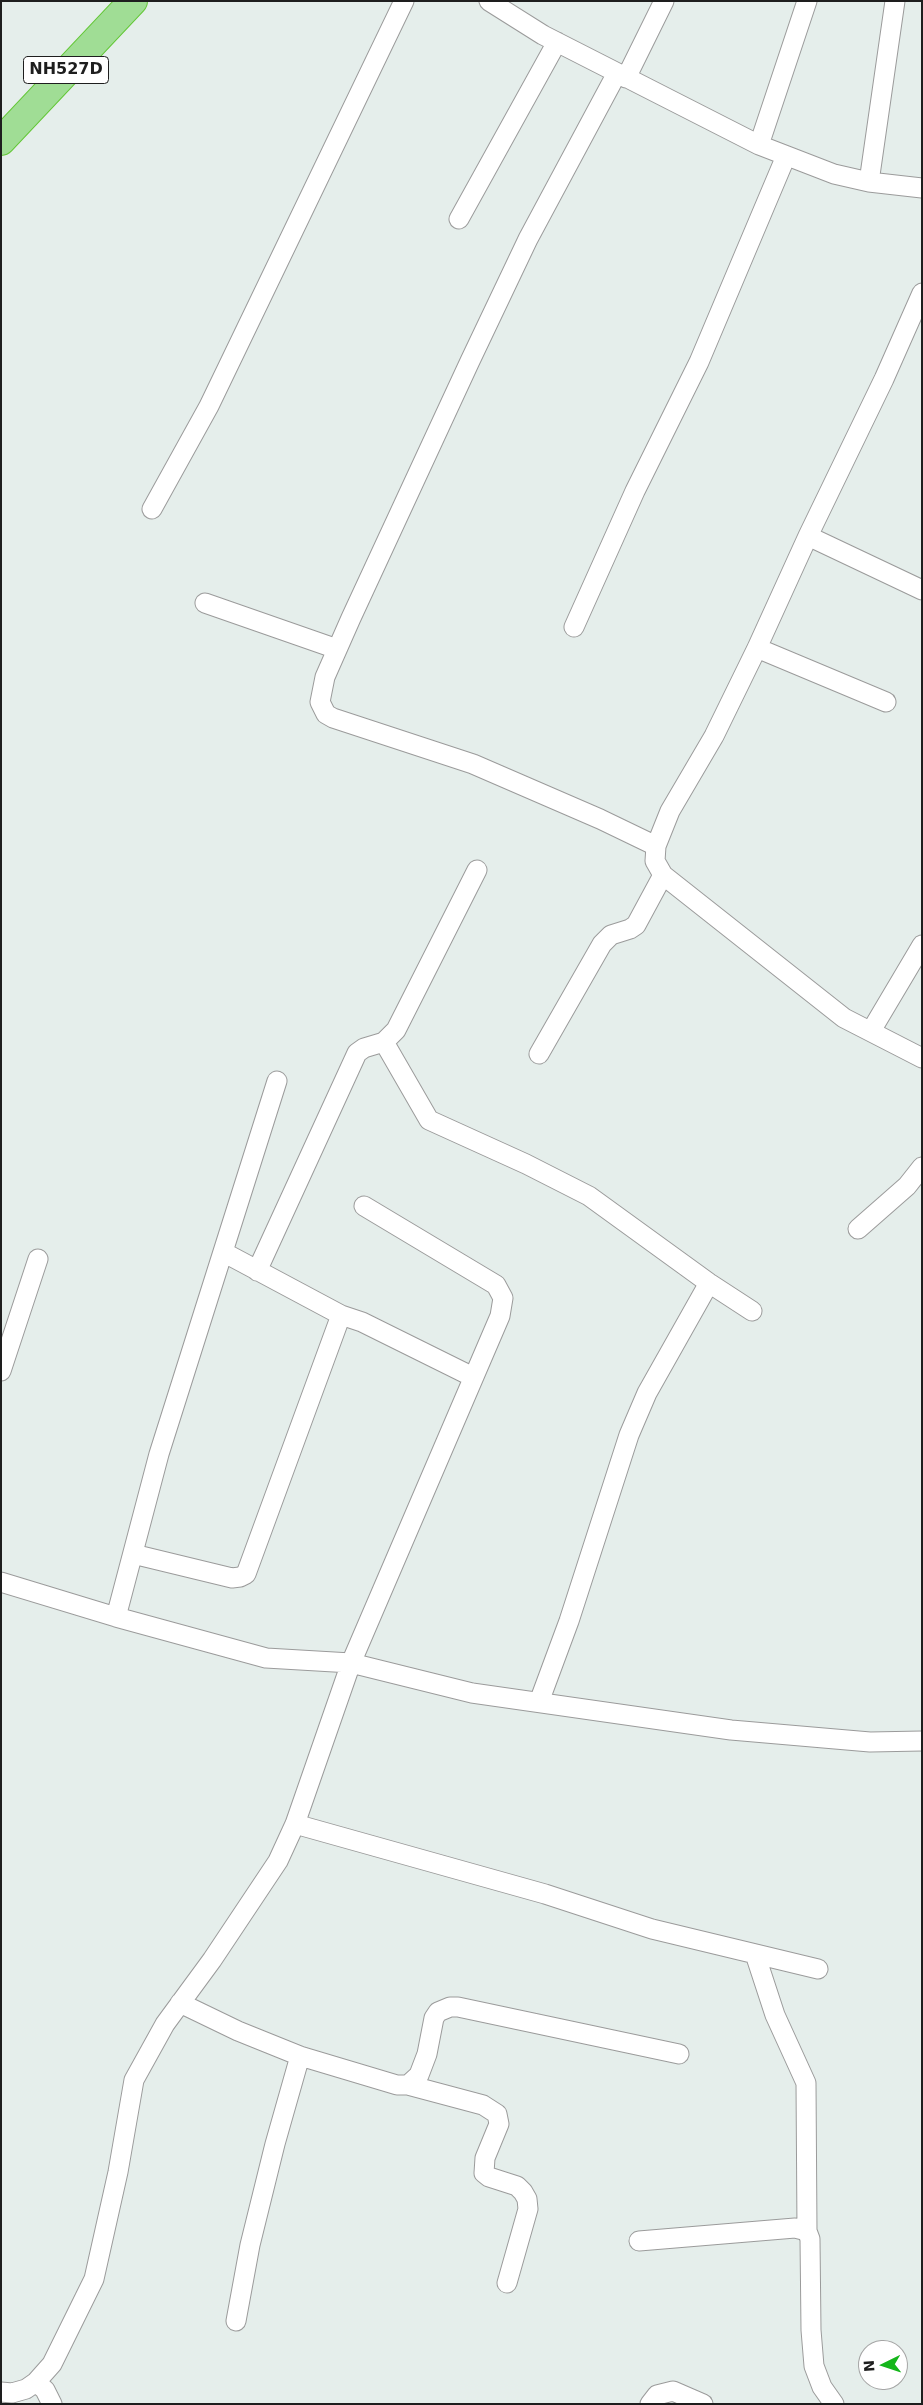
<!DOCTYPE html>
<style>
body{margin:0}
#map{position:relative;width:923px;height:2405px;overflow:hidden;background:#e5eeeb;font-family:"DejaVu Sans",sans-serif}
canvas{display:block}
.frame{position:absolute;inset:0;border:2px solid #1e1e1e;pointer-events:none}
.north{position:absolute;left:858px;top:2340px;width:50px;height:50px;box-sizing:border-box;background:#fff;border:1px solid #a5a5a5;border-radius:50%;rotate:266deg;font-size:14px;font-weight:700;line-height:20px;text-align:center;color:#1e1e1e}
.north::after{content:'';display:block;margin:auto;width:18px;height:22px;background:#15b61b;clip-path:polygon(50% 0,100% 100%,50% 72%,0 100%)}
</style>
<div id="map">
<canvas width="923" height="2405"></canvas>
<div class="frame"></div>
<div class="north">N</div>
</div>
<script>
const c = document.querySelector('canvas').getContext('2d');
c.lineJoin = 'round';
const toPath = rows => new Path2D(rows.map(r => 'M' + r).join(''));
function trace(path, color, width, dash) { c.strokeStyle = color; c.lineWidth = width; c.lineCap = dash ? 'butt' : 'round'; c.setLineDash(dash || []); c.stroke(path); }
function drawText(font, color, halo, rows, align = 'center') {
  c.font = font + ' "DejaVu Sans",sans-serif'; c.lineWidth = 4; c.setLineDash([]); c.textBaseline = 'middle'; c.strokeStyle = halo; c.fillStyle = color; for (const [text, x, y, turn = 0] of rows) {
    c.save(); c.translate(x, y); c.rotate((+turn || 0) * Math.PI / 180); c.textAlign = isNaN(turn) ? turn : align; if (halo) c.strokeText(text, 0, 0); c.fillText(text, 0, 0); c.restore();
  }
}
const street = toPath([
 [489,1,543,35,759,145,834,174,869,182,922,188],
 [617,73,528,239,470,361,351,618,325,677,320,702,326,714,333,718,473,764,600,819,656,846],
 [626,78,664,1],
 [759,145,807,1],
 [869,182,895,1],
 [459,219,557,42],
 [922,293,884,379,808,536,757,648,714,736,670,811,656,846,655,861,663,875,844,1018,922,1058],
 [152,509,209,406,404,1],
 [808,536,922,590],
 [205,603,337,649],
 [574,627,635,491,699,362,786,156],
 [757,648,886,702],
 [871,1031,922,945],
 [384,1042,429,1120,526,1164,589,1196,709,1283,752,1311],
 [539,1054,602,944,611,935,630,929,636,925,663,875],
 [858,1229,907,1186,922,1167],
 [223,1252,341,1315,362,1322,473,1377],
 [257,1271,357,1053,364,1048,384,1042,396,1030,477,870],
 [1,1371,38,1259],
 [133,1554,232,1578,240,1577,246,1574,341,1315],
 [1,1582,116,1617,266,1658,351,1663,472,1693,731,1730,870,1742,922,1741],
 [116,1617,159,1454,277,1081],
 [539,1702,569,1621,629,1435,647,1393,709,1283],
 [295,1824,545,1894,652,1929,818,1969],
 [755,1954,775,2015,806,2083,807,2231],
 [180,2003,238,2031,300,2056,397,2085,408,2085,419,2075,427,2054,434,2018,438,2012,450,2007,458,2007,679,2054],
 [408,2085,483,2105,497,2114,499,2124,485,2158,484,2173,489,2177,517,2186,523,2192,527,2199,528,2209,507,2283],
 [639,2241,795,2228,807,2231,810,2239,811,2330,814,2366,822,2387,834,2404],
 [236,2321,250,2245,275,2144,300,2056],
 [36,2382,45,2390,52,2404],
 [1,2392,12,2393,26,2389,36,2382,52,2364,94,2279,118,2172,134,2080,165,2024,212,1960,278,1861,295,1824,351,1663,500,1316,503,1298,496,1285,364,1206],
 [650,2404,657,2395,673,2391,703,2404]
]);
const highway = toPath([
 [1,141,133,1]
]);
trace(street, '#9b9b9b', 21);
trace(highway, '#63c737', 30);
trace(street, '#fff', 19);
trace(highway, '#a0dd95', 28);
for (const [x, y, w] of [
 [66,70,85]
]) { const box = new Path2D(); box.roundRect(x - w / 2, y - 13.5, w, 27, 4); c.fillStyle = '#fff'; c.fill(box); trace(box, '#1e1e1e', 1); }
drawText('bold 16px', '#1e1e1e', null, [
 ["NH527D",66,70]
]);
</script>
